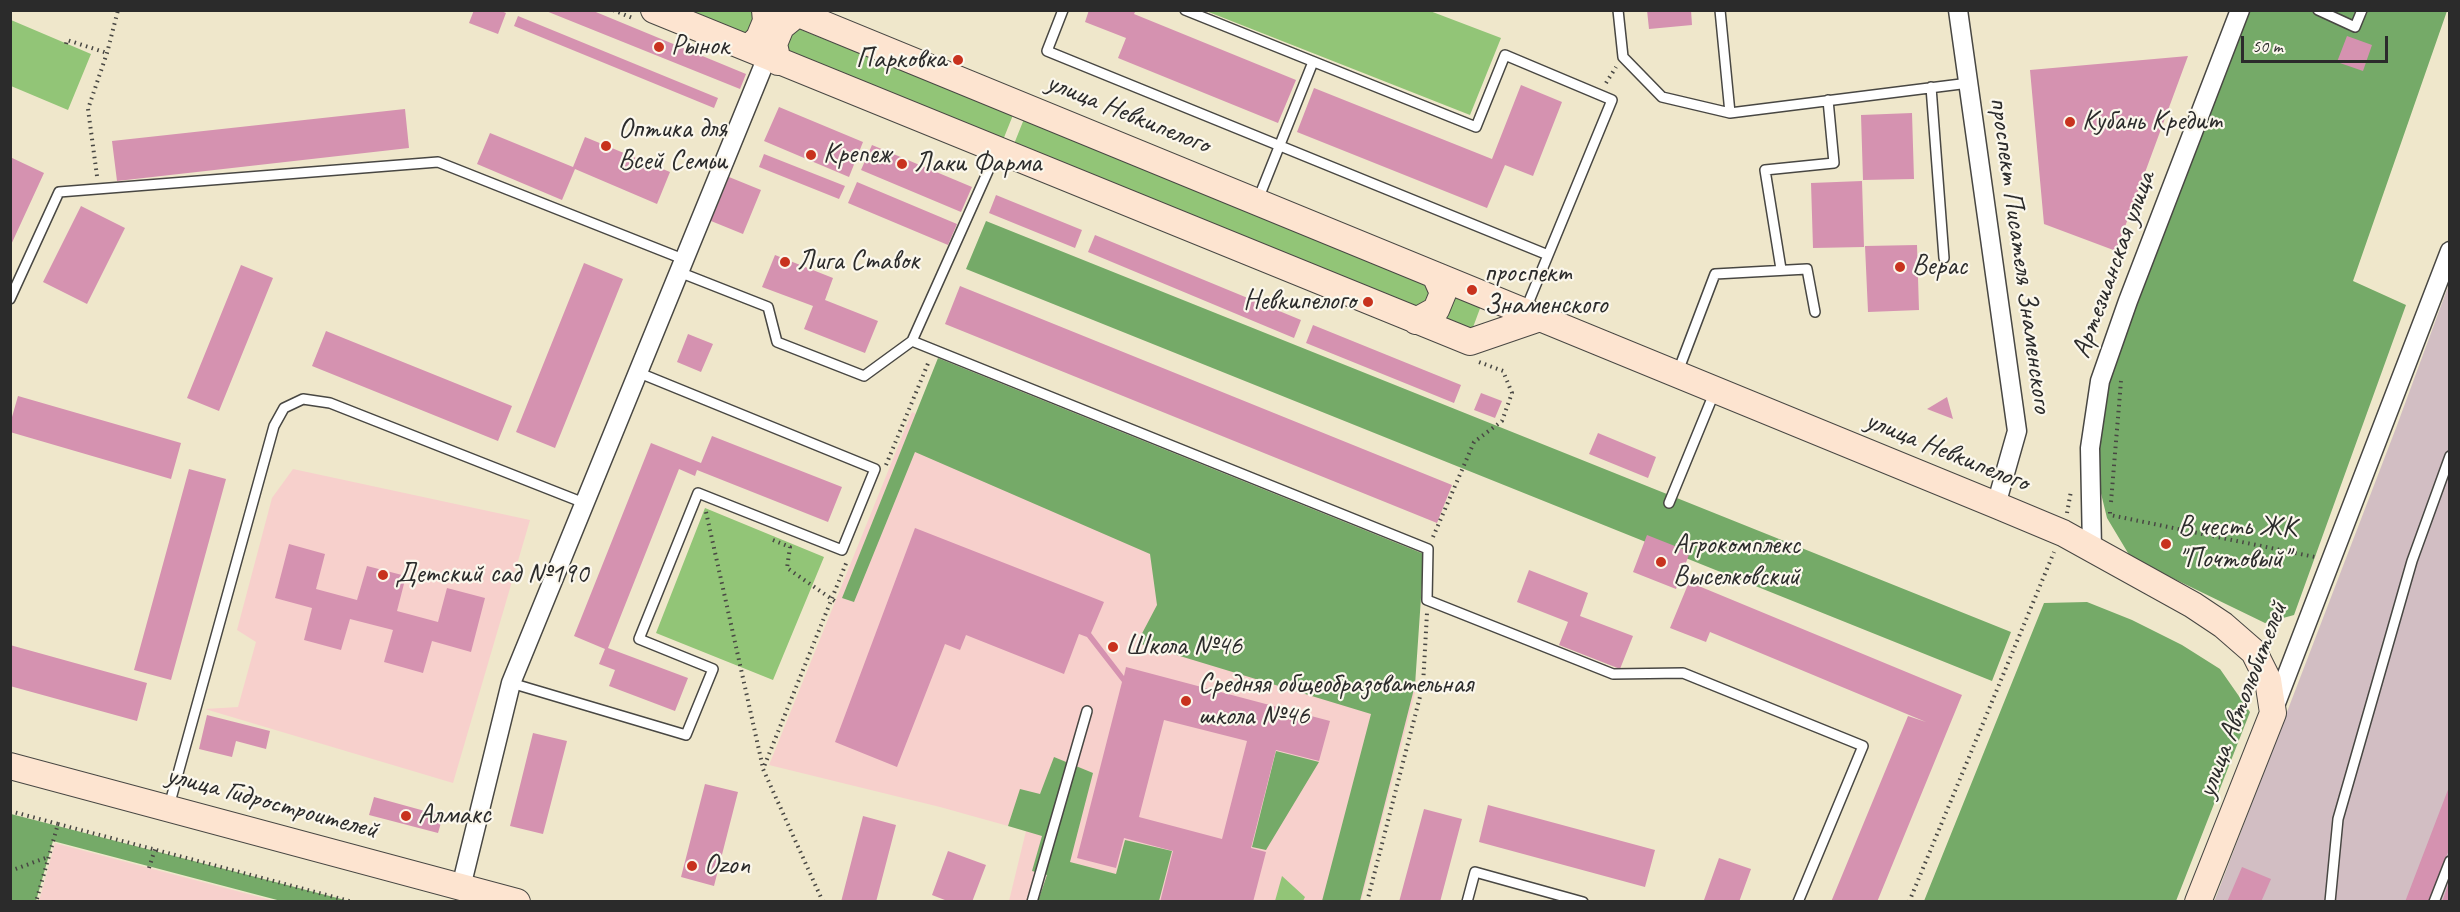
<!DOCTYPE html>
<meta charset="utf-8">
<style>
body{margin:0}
#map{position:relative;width:2460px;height:912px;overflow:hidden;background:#efe7cb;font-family:Caveat,sans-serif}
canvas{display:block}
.frame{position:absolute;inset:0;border:12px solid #2b2b2b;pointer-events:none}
.scale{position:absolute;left:2241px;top:36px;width:147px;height:27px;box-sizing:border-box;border:3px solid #2b2b2b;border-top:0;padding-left:8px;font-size:18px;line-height:21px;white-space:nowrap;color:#2b2b2b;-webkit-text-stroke:4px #fbf7ec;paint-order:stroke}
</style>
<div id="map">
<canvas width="2460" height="912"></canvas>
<div class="frame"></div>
<div class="scale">50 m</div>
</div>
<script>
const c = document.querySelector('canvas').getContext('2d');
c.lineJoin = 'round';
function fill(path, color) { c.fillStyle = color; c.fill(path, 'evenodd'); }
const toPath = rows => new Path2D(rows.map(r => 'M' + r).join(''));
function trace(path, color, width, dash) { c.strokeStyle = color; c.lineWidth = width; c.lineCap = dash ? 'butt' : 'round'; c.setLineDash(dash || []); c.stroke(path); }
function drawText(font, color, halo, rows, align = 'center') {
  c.font = font + ' Caveat,sans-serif'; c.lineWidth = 4.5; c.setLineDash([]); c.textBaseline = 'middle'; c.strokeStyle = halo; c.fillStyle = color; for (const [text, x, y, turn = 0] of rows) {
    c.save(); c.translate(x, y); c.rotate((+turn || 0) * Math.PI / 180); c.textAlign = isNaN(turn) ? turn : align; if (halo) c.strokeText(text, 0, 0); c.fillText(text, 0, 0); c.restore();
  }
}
fill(toPath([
 [912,412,1402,609,1417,685,1361,901,1009,901,1026,831,940,807,769,765],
 [293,469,530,520,453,783,205,709,238,707,256,642,237,630,272,498],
 [55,843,149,868,275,901,39,901]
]), '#f7d0cc');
fill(toPath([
 [2449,284,2449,901,2214,902,2396,428]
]), '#d2bec3');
fill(toPath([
 [681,11,751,11,754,12,756,18,745,36],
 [1206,11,1430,11,1501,38,1470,115],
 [11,20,91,54,68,110,11,86],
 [794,27,1013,115,1003,140,784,52],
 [1024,119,1434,284,1423,310,1014,144],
 [1449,289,1482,303,1472,330,1438,316],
 [705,508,824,557,773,680,656,633],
 [1282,876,1305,897,1303,901,1275,901]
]), '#92c577');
fill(toPath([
 [2244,11,2447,11,2353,281,2406,305,2294,615,2265,623,2131,558,2107,518,2090,448,2111,350],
 [986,221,2011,632,1992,681,966,269],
 [938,358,1424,554,1415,685,1360,901,1322,901,1371,714,1137,643,1157,605,1150,554,915,452,854,602,842,598],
 [2087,602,2132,620,2182,645,2220,669,2250,712,2176,901,1924,901,2044,603],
 [1276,751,1319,762,1266,850,1252,847],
 [1054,757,1093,773,1070,862,1116,874,1125,840,1172,851,1159,901,1038,901,1047,875,1032,871,1042,836,1008,826,1020,789,1040,794],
 [10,814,11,814,349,901,281,901,53,841,36,901,11,901]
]), '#75aa68');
fill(toPath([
 [474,10,499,10,506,13,498,34,469,23],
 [591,10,746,74,740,89,546,11],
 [1089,10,1136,10,1134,14,1296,80,1278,123,1118,58,1126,38,1085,22],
 [1647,10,1691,10,1692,25,1649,29],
 [518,16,718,98,714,108,514,26],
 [2347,36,2372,45,2363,71,2337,62],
 [2188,56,2116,251,2044,224,2030,70],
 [1521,85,1562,102,1533,176,1505,165,1487,208,1297,132,1314,88,1492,159],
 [779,107,863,142,849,177,764,141],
 [405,109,409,148,117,181,112,141],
 [1912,113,1914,179,1863,180,1861,115],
 [490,133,573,167,585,137,670,172,657,204,575,169,562,200,477,164],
 [872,145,972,187,961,212,861,170],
 [764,154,845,186,839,199,759,167],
 [10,157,44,173,10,247],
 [729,177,761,190,743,234,711,221],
 [1862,181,1864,247,1813,248,1811,183],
 [857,182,957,224,948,245,848,203],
 [996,195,1082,230,1075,248,989,213],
 [81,206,125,228,87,304,43,282],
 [1095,235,1301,320,1294,338,1088,252],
 [1917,245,1919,310,1868,312,1865,246],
 [775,255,833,278,825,300,878,321,865,353,804,329,813,306,762,287],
 [584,263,623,279,555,448,516,432],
 [241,265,273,278,219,411,187,398],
 [960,286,1452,485,1437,523,945,324],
 [1313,325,1461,385,1454,403,1306,343],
 [326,331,512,406,498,441,312,366],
 [688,334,713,344,701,372,677,362],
 [1481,393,1502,401,1495,418,1474,410],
 [18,396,181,443,171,479,10,432,10,424],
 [1947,397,1953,419,1927,409],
 [1598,433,1656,457,1648,478,1589,454],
 [712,436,842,487,828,522,697,470,695,476,679,469,608,648,688,678,675,711,609,686,615,670,599,664,605,649,574,636,651,443,701,463],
 [189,469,226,479,171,680,134,670],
 [915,528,1104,602,1091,633,1124,676,1126,667,1330,721,1319,761,1276,750,1251,848,1266,852,1253,902,1160,902,1173,851,1124,838,1116,868,1077,858,1122,682,1087,637,1079,634,1064,674,966,635,960,650,945,644,897,767,835,742],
 [1164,720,1247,741,1222,839,1139,817],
 [1647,535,1690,552,1676,589,1633,572],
 [289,544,325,554,316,589,357,600,367,566,406,576,397,611,438,622,447,588,485,598,471,652,432,641,423,673,384,662,393,630,350,619,341,650,304,640,312,608,275,598],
 [1529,570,1588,593,1580,616,1633,636,1620,669,1559,645,1568,622,1517,602],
 [1689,582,1962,695,1877,902,1831,902,1908,716,1926,722,1710,632,1706,642,1670,628],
 [10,645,147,683,137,721,10,686],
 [207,715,270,731,266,749,236,741,232,757,199,749],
 [533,733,567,741,543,834,510,826],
 [705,784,738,792,714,886,681,877],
 [2449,787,2450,847,2429,902,2405,902],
 [374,797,443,816,438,833,369,815],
 [1488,805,1655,850,1645,887,1479,842],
 [1424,809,1462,819,1440,902,1399,902],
 [863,816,896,825,876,902,841,902],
 [948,851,986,865,972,902,950,902,932,895],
 [1719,858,1751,869,1739,902,1704,900],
 [2242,867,2271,879,2261,902,2227,902],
 [2449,882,2450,902,2442,902]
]), '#d592b0');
const lane = toPath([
 [1063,10,1047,51,1548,255],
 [1185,10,1476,127,1505,55,1612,100,1525,311],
 [1618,10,1623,57,1662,97,1730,113,1969,83],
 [1720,10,1730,113],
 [2318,10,2355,27,2362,10],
 [1931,87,1944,258],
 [1257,202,1313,62],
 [1781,269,1765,170,1834,163,1828,100],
 [679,272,768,307,777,342,864,376,912,341,1428,549,1427,600,1613,674,1683,673,1863,746,1798,902],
 [10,299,59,192,438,162,683,259],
 [912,341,997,151],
 [1677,374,1715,274,1807,269,1815,312],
 [1669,503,1715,391],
 [511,683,686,735,713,669,639,639,698,493,842,550,875,469,637,372],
 [169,806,274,426,284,408,303,399,330,403,584,503],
 [1032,902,1087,711],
 [1467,902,1475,872,1583,902],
 [2330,902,2338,819,2412,561,2450,456],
 [2434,902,2450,861]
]);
const street = toPath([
 [1958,10,2017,431,1996,505],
 [2092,549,2090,448,2100,381,2128,301,2240,10],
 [2273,711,2450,251],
 [461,887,511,683,767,57]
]);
const secondary = toPath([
 [654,10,1470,342,1540,318],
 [789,10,1996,505,2063,533,2193,605,2223,625,2254,652,2268,680,2273,713,2198,902],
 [750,47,759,38,766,21,765,10],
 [778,62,774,44,781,27,797,14],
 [1416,321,1436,310,1443,293,1435,275],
 [10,766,517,902]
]);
trace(lane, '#484743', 12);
trace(street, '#484743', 21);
trace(secondary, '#484743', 28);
trace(toPath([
 [613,10,635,19],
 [66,44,67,40,107,53],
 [1606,83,1616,67],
 [97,176,88,109,107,53,118,10],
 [886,465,929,361],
 [2111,502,2121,381],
 [706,512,763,768],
 [2110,512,2110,515,2315,557],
 [2067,513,2071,491],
 [1433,537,1474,442,1502,421,1512,393,1503,371,1479,362],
 [773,540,790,547,787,568,836,602],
 [10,811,58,824,36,902],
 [58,824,353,902],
 [149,868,155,849],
 [10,871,48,857],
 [823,902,763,769,847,561],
 [1367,902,1423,685,1427,613],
 [1909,902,2054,552]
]), '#484743', 4, [1.5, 4.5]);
trace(lane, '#fff', 9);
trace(street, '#fff', 18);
trace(secondary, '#fde4d0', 26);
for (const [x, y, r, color] of [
 [659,47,6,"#c8321e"],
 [958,60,6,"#c8321e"],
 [2070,122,6,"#c8321e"],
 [606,146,6,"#c8321e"],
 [811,155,6,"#c8321e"],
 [902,164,6,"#c8321e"],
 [785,262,6,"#c8321e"],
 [1900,267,6,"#c8321e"],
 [1472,290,6,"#c8321e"],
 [1368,302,6,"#c8321e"],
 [2166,544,6,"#c8321e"],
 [1661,562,6,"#c8321e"],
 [383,575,6,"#c8321e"],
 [1113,647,6,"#c8321e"],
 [1186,701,6,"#c8321e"],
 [406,816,6,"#c8321e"],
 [692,866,6,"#c8321e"]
]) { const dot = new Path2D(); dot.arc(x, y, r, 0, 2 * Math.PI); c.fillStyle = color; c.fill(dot); trace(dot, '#fbf7ec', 2); }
drawText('28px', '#2b2b2b', '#fbf7ec', [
 ["Рынок",671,47],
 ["Парковка",946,60,"right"],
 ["Кубань Кредит",2082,122],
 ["Оптика для",618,130],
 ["Всей Семьи",618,162],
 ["Крепеж",823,155],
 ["Лаки Фарма",914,164],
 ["Лига Ставок",797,262],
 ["Верас",1912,267],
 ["проспект",1484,274],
 ["Знаменского",1484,306],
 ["Невкипелого",1356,302,"right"],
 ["В честь ЖК",2178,528],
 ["\"Почтовый\"",2178,560],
 ["Агрокомплекс",1673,546],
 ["Выселковский",1673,578],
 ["Детский сад №190",395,575],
 ["Школа №46",1125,647],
 ["Средняя общеобразовательная",1198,685],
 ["школа №46",1198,717],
 ["Алмакс",418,816],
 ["Ozon",704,866]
], 'left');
drawText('28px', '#2b2b2b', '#fbf7ec', [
 ["улица Невкипелого",1128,114,22],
 ["проспект Писателя Знаменского",2020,255,82],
 ["Артезианская улица",2114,265,-70],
 ["улица Невкипелого",1947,452,22],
 ["улица Автолюбителей",2243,700,-69],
 ["улица Гидростроителей",272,803,15]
]);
</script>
